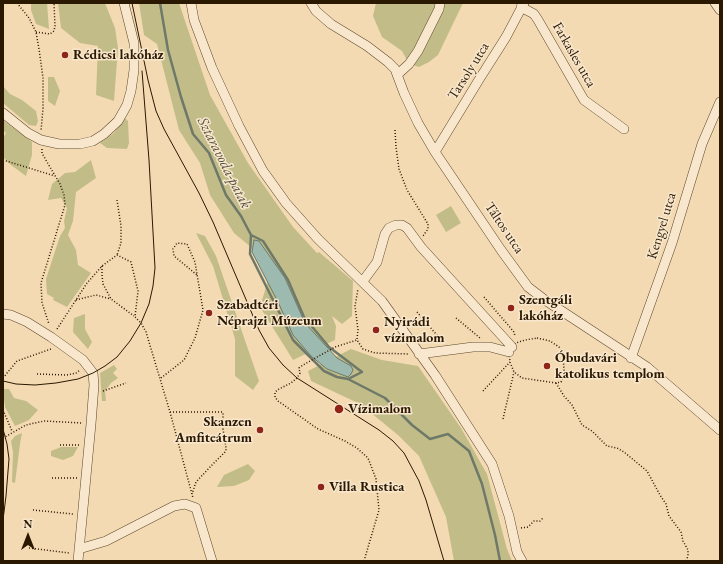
<!DOCTYPE html>
<meta charset="utf-8">
<style>
body{margin:0}
#map{position:relative;width:723px;height:564px;overflow:hidden;background:#f4dab2;font-family:"EB Garamond",serif}
canvas{display:block}
.frame{position:absolute;inset:0;border:4px solid #2b1800;pointer-events:none}
.north{position:absolute;left:8px;top:516px;width:40px;height:40px;-webkit-text-stroke:3px #f8e7cd;paint-order:stroke;rotate:0deg;font-size:11px;font-weight:700;line-height:16px;text-align:center;color:#2b1800}
.north::after{content:'';display:block;margin:auto;width:14px;height:18px;background:#2b1800;clip-path:polygon(50% 0,100% 100%,50% 72%,0 100%)}
</style>
<div id="map">
<canvas width="723" height="564"></canvas>
<div class="frame"></div>
<div class="north">N</div>
</div>
<script>
const c = document.querySelector('canvas').getContext('2d');
c.lineJoin = 'round';
function fill(path, color) { c.fillStyle = color; c.fill(path, 'evenodd'); }
const toPath = rows => new Path2D(rows.map(r => 'M' + r).join(''));
function trace(path, color, width, dash) { c.strokeStyle = color; c.lineWidth = width; c.lineCap = dash ? 'butt' : 'round'; c.setLineDash(dash || []); c.stroke(path); }
function drawText(font, color, halo, rows, align = 'center') {
  c.font = font + ' "EB Garamond",serif'; c.lineWidth = 3; c.setLineDash([]); c.textBaseline = 'middle'; c.strokeStyle = halo; c.fillStyle = color; for (const [text, x, y, turn = 0] of rows) {
    c.save(); c.translate(x, y); c.rotate((+turn || 0) * Math.PI / 180); c.textAlign = isNaN(turn) ? turn : align; if (halo) c.strokeText(text, 0, 0); c.fillText(text, 0, 0); c.restore();
  }
}
fill(toPath([
 [31,3,47,3,49,29,36,24,31,10],
 [58,3,105,3,115,28,118,48,114,101,96,95,98,46,80,43,61,28],
 [139,3,179,3,210,95,248,163,293,227,317,253,319,252,353,281,352,316,342,324,332,316,336,326,335,340,293,360,260,307,270,274,258,253,234,233,210,195,200,163,179,130,157,44,144,35],
 [376,3,444,3,445,4,447,3,463,3,438,55,429,62,419,67,409,64,402,51,382,37,373,16],
 [48,77,54,77,60,91,55,106,48,101],
 [3,86,10,94,22,100,36,111,38,121,36,126,29,125,3,103],
 [125,118,128,121,129,143,127,149,107,148,100,143,114,133],
 [3,120,32,142,32,155,26,176,11,165,3,157,3,138,6,133,3,130],
 [91,160,96,178,76,192,73,221,68,235,76,250,78,265,91,273,67,307,53,300,54,298,47,294,46,279,60,236,65,228,64,221,67,208,61,198,48,200,52,184,65,173,75,172],
 [451,206,461,223,446,232,436,215],
 [196,233,205,236,216,256,259,381,253,390,235,376,235,339,213,266],
 [85,314,85,329,92,342,88,349,73,332,74,318],
 [351,349,382,360,418,366,461,428,487,474,507,549,512,561,454,561,446,517,419,456,398,435,360,404,311,381,308,371],
 [114,365,117,369,113,373,118,378,111,383,105,391,106,401,102,401,100,373],
 [3,389,9,389,14,398,26,401,38,410,29,420,15,426,5,407],
 [22,433,20,444,15,483,12,482,13,452,11,441,15,436],
 [61,447,78,447,73,456,63,460,51,456,51,451],
 [248,464,255,471,249,480,234,486,217,487,224,475]
]), '#c2bd88');
const water = toPath([
 [254,240,259,241,285,278,305,323,337,358,351,366,353,370,351,374,348,377,327,369,311,356,293,335,278,302,252,252,254,240]
]);
fill(water, '#9cbaaf');
trace(water, '#6f7969', 1);
trace(toPath([
 [160,3,168,50,181,97,193,134,209,153,226,195,241,216,251,235,263,241,288,280,304,317,329,347,362,372,348,379,385,398,412,425,430,439,448,434,469,451,482,484,495,535,500,561],
 [251,235,250,254,293,340,324,371,337,377,348,379]
]), '#6f7969', 2.5);
const minor = toPath([
 [191,3,194,20,212,68,239,126,263,171,286,203,318,239,382,301,435,375,492,464,509,516,517,552,522,561],
 [311,3,316,11,331,24,367,46,388,62,395,69,404,93,418,123,435,152,501,250,528,287,545,300,647,367,720,430],
 [715,3,720,10],
 [521,7,534,14,538,20,584,100,624,129],
 [397,75,409,64,418,51,439,9,440,3],
 [3,113,28,133,41,140,59,144,80,144,93,141,104,134,118,121,127,105,131,91,134,70,134,43,124,3],
 [435,152,480,78,506,37,524,3],
 [363,281,377,262,385,234,389,228,396,225,402,225,407,228,421,247,512,347],
 [3,314,11,315,27,322,51,337,83,360,93,373,94,385,91,424,78,561],
 [419,354,473,347,490,347,509,352],
 [631,358,672,243,702,144,720,102],
 [79,549,106,541,174,506,185,504,196,508,212,561]
]);
trace(minor, '#5d482c', 10);
trace(toPath([
 [17,3,29,18,36,32,39,49,43,78,43,108,41,131],
 [36,32,50,34,54,31,55,26,54,3],
 [395,130,396,147,399,169,407,190,428,224,428,229,423,236],
 [42,149,42,153,47,162,60,184,64,195,65,205,41,283,42,303,49,324],
 [3,160,55,176],
 [117,200,121,226,121,243,117,255],
 [102,266,102,275,103,284,111,299,134,316],
 [484,297,514,332,515,336],
 [76,300,96,295,111,299],
 [417,312,443,342],
 [456,318,480,338],
 [57,329,87,283,102,266,117,255,131,262,138,291,135,317,141,323,146,332,170,412,193,498],
 [537,338,550,341,559,347,563,353,564,370,563,378,561,382,556,383,522,378,514,372,510,362,509,352,512,347,516,343,525,340,537,338],
 [357,339,358,330,355,306,358,289],
 [37,374,67,375,76,373,80,370],
 [3,378,17,361,51,349],
 [161,378,184,360,195,338,203,310,195,262,187,244,177,243,173,249,174,256,197,275],
 [556,383,564,396,572,405,582,425,592,431,607,446,617,448,624,452,647,471,660,495,666,504,669,516,681,532,683,541,688,550,688,556,686,561],
 [103,391,126,383],
 [483,391,510,362],
 [3,410,12,431],
 [170,412,222,412,223,413,223,429,226,448,226,451,212,465,196,482,192,494],
 [503,419,514,372],
 [3,438,26,425,44,421,82,423],
 [60,445,80,445],
 [52,478,78,478],
 [33,510,73,514],
 [521,528,528,527,534,521,540,521,543,518],
 [29,548,69,553],
 [364,561,379,510,376,479,368,458,357,448,345,441,318,429,278,401,275,397,275,392,279,389,291,383,297,378,300,373,299,368,303,365,335,347,357,340,363,349,375,353,409,354]
]), '#2b1800', 1.5, [1, 2]);
trace(minor, '#f8e7cd', 9);
trace(toPath([
 [132,3,148,80,156,111,164,129,199,193,213,222,259,330,269,348,283,365,297,378,379,430,393,441,404,453,419,481,426,500,444,561],
 [3,381,16,384,35,385,56,383,78,379,93,373,105,366,117,357,130,341,141,323,149,304,153,286,155,268,149,160,142,71],
 [3,429,7,444,9,459,6,496,3,520]
]), '#2b1800', 1);
for (const [x, y, r, color] of [
 [65,55,4,"#8f2418"],
 [511,308,4,"#8f2418"],
 [209,313,4,"#8f2418"],
 [376,330,4,"#8f2418"],
 [547,366,4,"#8f2418"],
 [339,409,5,"#8f2418"],
 [260,430,4,"#8f2418"],
 [321,487,4,"#8f2418"]
]) { const dot = new Path2D(); dot.arc(x, y, r, 0, 2 * Math.PI); c.fillStyle = color; c.fill(dot); trace(dot, '#f8e7cd', 1.5); }
drawText('bold 14px', '#2b1800', '#f8e7cd', [
 ["Rédicsi lakóház",73,55],
 ["Szentgáli",519,300],
 ["lakóház",519,316],
 ["Szabadtéri",217,305],
 ["Néprajzi Múzeum",217,321],
 ["Nyirádi",384,322],
 ["vízimalom",384,338],
 ["Óbudavári",555,358],
 ["katolikus templom",555,374],
 ["Vízimalom",348,409],
 ["Skanzen",252,422,"right"],
 ["Amfiteátrum",252,438,"right"],
 ["Villa Rustica",329,487]
], 'left');
drawText('14px', '#2b1800', '#f8e7cd', [
 ["Farkasles utca",574,55,60],
 ["Tarsoly utca",469,71,-58],
 ["Kengyel utca",662,226,-73],
 ["Táltos utca",504,228,56]
]);
drawText('italic 15px', '#53513d', '#f8e7cd', [
 ["Sztaravoda-patak",224,163,63]
]);
</script>
